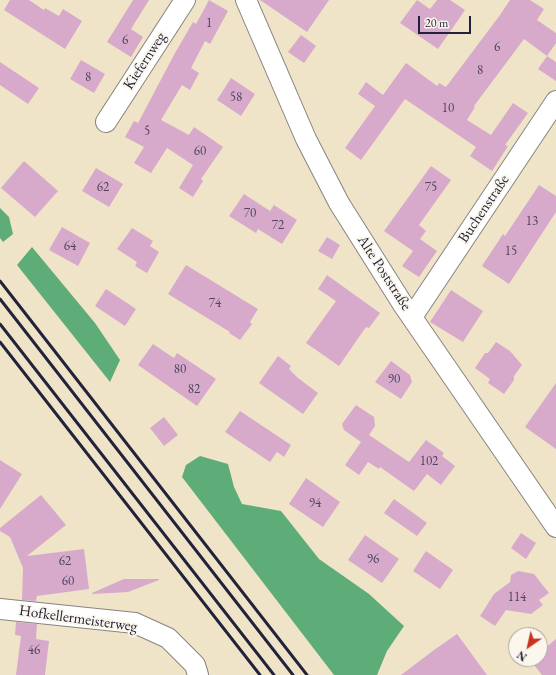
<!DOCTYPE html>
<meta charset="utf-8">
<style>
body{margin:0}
#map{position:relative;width:556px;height:675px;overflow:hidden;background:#efe4c7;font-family:"EB Garamond",serif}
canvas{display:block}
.north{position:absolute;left:508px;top:627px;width:40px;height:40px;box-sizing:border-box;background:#fbf7ec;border:1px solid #a4a2a5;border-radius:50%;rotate:214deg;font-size:11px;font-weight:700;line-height:16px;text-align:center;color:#22223b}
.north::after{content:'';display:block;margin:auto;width:14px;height:18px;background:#c8321e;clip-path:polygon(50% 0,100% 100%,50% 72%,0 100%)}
.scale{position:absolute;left:418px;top:16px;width:53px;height:18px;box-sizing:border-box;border:2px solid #22223b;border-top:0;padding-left:5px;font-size:12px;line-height:14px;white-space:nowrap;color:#22223b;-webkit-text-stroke:3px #fbf7ec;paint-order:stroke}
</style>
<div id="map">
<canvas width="556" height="675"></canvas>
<div class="north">N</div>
<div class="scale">20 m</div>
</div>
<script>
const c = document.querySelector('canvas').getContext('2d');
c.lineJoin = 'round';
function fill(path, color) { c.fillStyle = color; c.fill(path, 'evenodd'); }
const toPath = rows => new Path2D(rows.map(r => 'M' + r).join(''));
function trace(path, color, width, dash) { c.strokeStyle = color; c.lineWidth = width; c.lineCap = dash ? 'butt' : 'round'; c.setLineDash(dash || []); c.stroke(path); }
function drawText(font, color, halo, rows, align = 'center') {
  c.font = font + ' "EB Garamond",serif'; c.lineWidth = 4; c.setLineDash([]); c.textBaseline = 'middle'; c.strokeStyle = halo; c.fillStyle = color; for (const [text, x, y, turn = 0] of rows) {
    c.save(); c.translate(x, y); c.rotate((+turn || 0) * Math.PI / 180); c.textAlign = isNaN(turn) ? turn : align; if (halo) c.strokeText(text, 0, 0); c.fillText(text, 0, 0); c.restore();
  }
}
fill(toPath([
 [0,208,9,217,13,234,3,242,0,238],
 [32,247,95,323,120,360,110,382,17,265],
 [200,456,228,464,234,487,242,504,281,511,319,559,369,594,404,626,387,651,377,675,334,675,182,477,186,465]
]), '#5ead78');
fill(toPath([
 [10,0,29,0,44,10,45,8,59,16,63,9,82,21,65,49,4,10],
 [133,0,149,0,131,29,143,37,131,57,107,42],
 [209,0,228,11,210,44,205,41,191,68,199,73,190,90,182,85,161,120,189,135,194,127,223,147,201,179,203,181,193,197,179,188,193,165,167,148,151,173,134,163,144,147,125,137,134,121,138,123,175,53,193,22,196,24],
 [260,0,329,0,307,32],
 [417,0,430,9,437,0,450,0,465,10,438,49,400,23],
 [510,0,530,0,544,9,537,20,556,33,556,43,547,56,524,39,474,106,475,107,467,120,491,135,513,103,528,113,505,145,508,146,492,171,470,156,476,147,405,99,361,160,345,148,375,106,358,94,366,82,383,95,406,63,437,86,439,83,446,87,500,15],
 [301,35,316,46,304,63,288,52],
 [547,56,556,62,556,81,538,69],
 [81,60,105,74,94,93,70,79],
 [0,62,39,88,28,104,0,85],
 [231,78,255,94,241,116,217,100],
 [24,161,58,191,35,217,1,188],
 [431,166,451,180,419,225,426,231,420,239,437,251,419,277,402,266,413,251,384,231],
 [96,168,123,184,109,207,82,191],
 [539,185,556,196,556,212,509,284,482,266,503,234,505,236],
 [244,194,270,211,274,205,297,220,282,244,258,229,256,233,229,216],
 [62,227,90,243,78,266,49,250],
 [132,228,153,241,150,246,159,252,147,273,135,266,137,262,117,249],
 [327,237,340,245,332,259,318,251],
 [186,265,258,309,250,322,252,324,240,340,229,333,230,332,168,294],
 [327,275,380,313,369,328,366,327,339,366,306,343,336,301,318,289],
 [106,289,136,309,125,326,95,306],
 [451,290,483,311,463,342,430,322],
 [496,342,510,351,522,365,514,376,514,380,504,394,488,383,490,379,475,368,485,353,488,353],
 [153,344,174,358,177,353,216,379,197,406,138,365],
 [278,356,291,366,289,369,298,378,318,393,303,414,259,383],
 [391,361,410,375,412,382,401,399,375,382],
 [556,383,556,449,525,427],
 [356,405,374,417,375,426,369,435,409,462,426,440,444,453,442,456,455,466,441,485,427,474,414,491,380,467,379,469,368,462,359,475,345,465,361,442,344,430,342,424],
 [240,411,291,445,284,457,277,452,270,462,225,432],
 [164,417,178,435,164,446,150,428],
 [0,460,22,474,0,509],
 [306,478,340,502,323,527,289,504],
 [41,495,66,525,27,556,84,549,89,589,37,596,36,601,22,600,23,568,10,537,0,531,0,528],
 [394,499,427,523,417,536,384,513],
 [521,533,536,543,526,559,511,548],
 [365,535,399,559,382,583,348,560],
 [426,551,453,570,440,589,413,571],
 [518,571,534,574,549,593,539,600,543,605,531,614,506,610,495,626,480,616,494,594,510,582,511,575],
 [124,579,159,579,159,580,128,592,93,594,92,593],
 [16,622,37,624,36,639,49,641,45,675,16,675,21,636,15,635],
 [457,634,487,675,401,675,434,650],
 [556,639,556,675,542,675,530,660,531,659,540,659,540,652]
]), '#d7aacb');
const minor = toPath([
 [246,0,306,139,339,203,402,303,556,527],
 [106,122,185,0],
 [412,317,556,101],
 [0,609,135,623,168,638,195,665,198,675]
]);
trace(minor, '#888381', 22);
trace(minor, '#fff', 20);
trace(toPath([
 [0,281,307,675],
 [0,299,293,675],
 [0,324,274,675],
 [0,342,260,675]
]), '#22223b', 3);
drawText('13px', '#4f445f', null, [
 ["1",209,23],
 ["6",125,40],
 ["6",497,47],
 ["8",480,70],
 ["8",88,77],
 ["58",236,97],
 ["10",448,108],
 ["5",147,131],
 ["60",200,151],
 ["62",103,187],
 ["75",431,187],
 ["70",250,213],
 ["13",532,221],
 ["72",278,225],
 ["64",70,246],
 ["15",511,251],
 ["74",215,303],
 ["80",180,369],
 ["90",394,379],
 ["82",194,389],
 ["102",429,461],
 ["94",315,503],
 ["96",373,559],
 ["62",65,561],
 ["60",68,581],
 ["114",517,597],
 ["46",34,650]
]);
drawText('15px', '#22223b', '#fbf7ec', [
 ["Kiefernweg",145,61,-57],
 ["Buchenstraße",484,209,-56],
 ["Alte Poststraße",384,273,57],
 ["Hofkellermeisterweg",78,619,8]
]);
</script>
